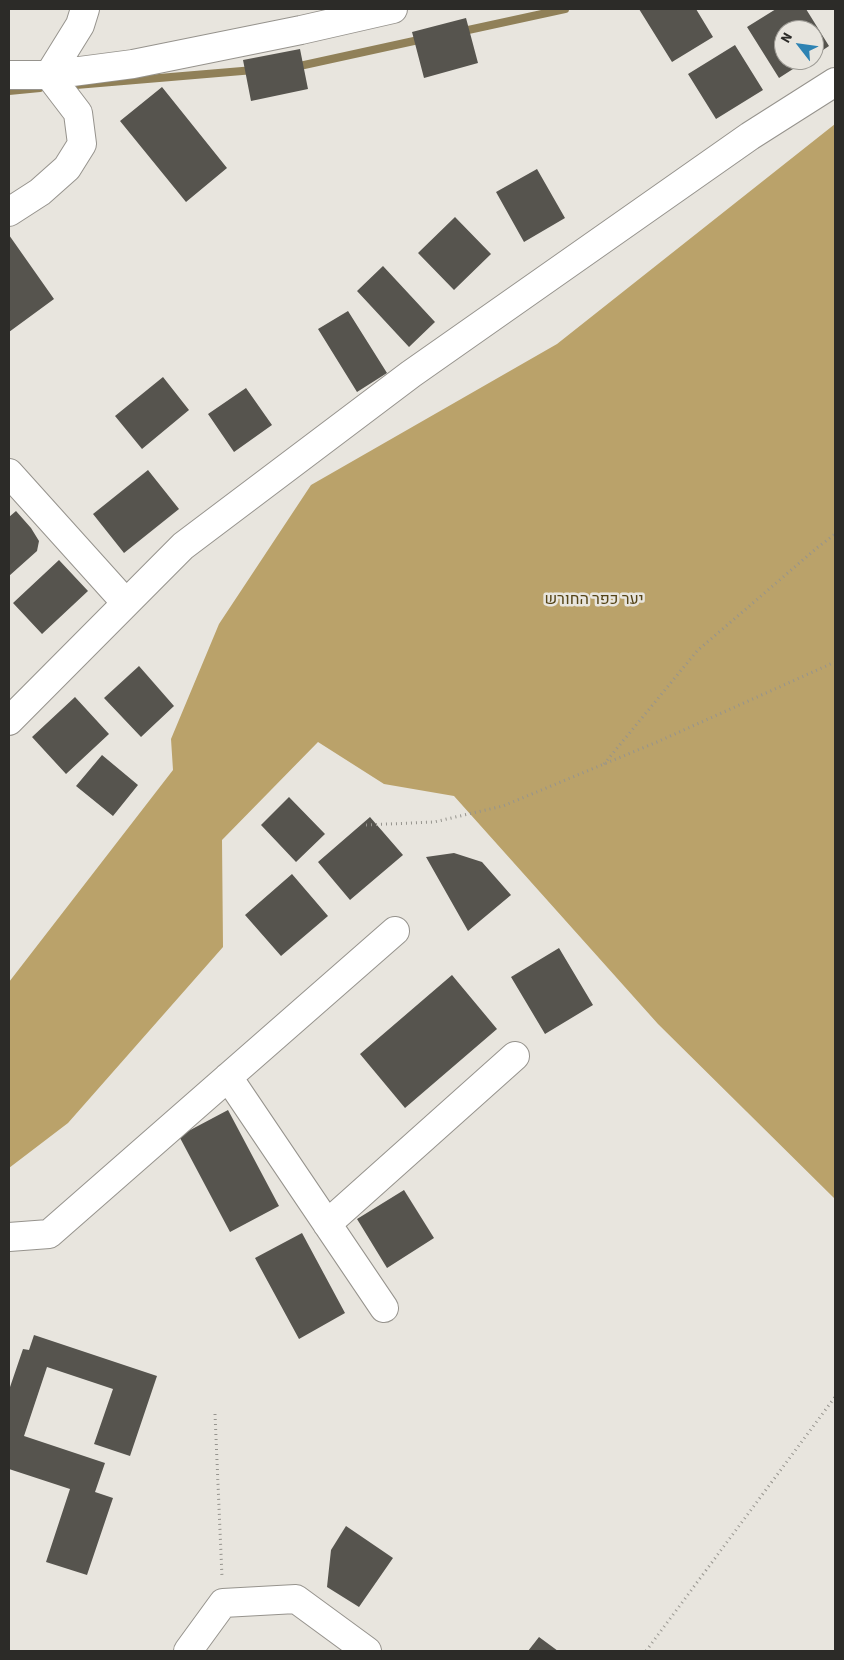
<!DOCTYPE html>
<meta charset="utf-8">
<style>
body{margin:0}
#map{position:relative;width:844px;height:1660px;overflow:hidden;background:#e8e5de;font-family:"Source Sans 3",sans-serif}
canvas{display:block}
.frame{position:absolute;inset:0;border:10px solid #2c2b28;pointer-events:none}
.north{position:absolute;left:774px;top:20px;width:50px;height:50px;box-sizing:border-box;background:#e8e5de;border:1px solid #9d9b95;border-radius:50%;rotate:300deg;font-size:14px;font-weight:700;line-height:20px;text-align:center;color:#2c2b28}
.north::after{content:'';display:block;margin:auto;width:18px;height:22px;background:#2e83b3;clip-path:polygon(50% 0,100% 100%,50% 72%,0 100%)}
</style>
<div id="map">
<canvas width="844" height="1660"></canvas>
<div class="frame"></div>
<div class="north">N</div>
</div>
<script>
const c = document.querySelector('canvas').getContext('2d');
c.lineJoin = 'round';
function fill(path, color) { c.fillStyle = color; c.fill(path, 'evenodd'); }
const toPath = rows => new Path2D(rows.map(r => 'M' + r).join(''));
function trace(path, color, width, dash) { c.strokeStyle = color; c.lineWidth = width; c.lineCap = dash ? 'butt' : 'round'; c.setLineDash(dash || []); c.stroke(path); }
function drawText(font, color, halo, rows, align = 'center') {
  c.font = font + ' "Source Sans 3",Heebo,sans-serif'; c.lineWidth = 5; c.setLineDash([]); c.textBaseline = 'middle'; c.strokeStyle = halo; c.fillStyle = color; for (const [text, x, y, turn = 0] of rows) {
    c.save(); c.translate(x, y); c.rotate((+turn || 0) * Math.PI / 180); c.textAlign = isNaN(turn) ? turn : align; if (halo) c.strokeText(text, 0, 0); c.fillText(text, 0, 0); c.restore();
  }
}
fill(toPath([
 [835,124,835,1199,658,1024,454,796,384,784,318,742,222,840,223,947,68,1123,9,1168,9,982,173,770,171,739,219,624,311,485,557,344]
]), '#baa26a');
trace(toPath([
 [459,32,565,9],
 [295,67,423,39],
 [76,85,254,70],
 [9,91,40,88]
]), '#908058', 8);
fill(toPath([
 [639,9,696,9,713,37,672,62],
 [776,9,806,9,829,46,814,56,814,30,784,30,784,60,807,60,779,78,747,27],
 [466,18,478,63,424,78,412,32],
 [735,45,763,90,716,119,688,74],
 [300,49,308,89,251,101,243,60],
 [162,87,227,168,186,202,120,121],
 [537,169,565,218,524,242,496,192],
 [455,217,491,254,454,290,418,253],
 [9,235,54,299,9,332],
 [383,266,435,322,409,347,357,291],
 [348,311,387,373,357,392,318,329],
 [163,377,189,410,142,449,115,416],
 [246,388,272,425,234,452,208,414],
 [148,470,179,509,124,553,93,514],
 [16,511,31,528,39,541,37,551,9,576,9,517],
 [59,560,88,591,42,634,13,603],
 [139,666,174,706,141,737,104,698],
 [75,697,109,734,66,774,32,737],
 [102,755,138,785,113,816,76,786],
 [289,797,325,834,296,862,261,825],
 [370,817,403,855,350,900,318,862],
 [454,853,482,862,511,895,468,931,426,857],
 [292,874,328,916,281,956,245,915],
 [559,948,593,1005,545,1034,511,977],
 [452,975,497,1029,405,1108,360,1054],
 [228,1110,279,1206,230,1232,179,1136],
 [404,1190,434,1238,387,1268,357,1219],
 [302,1233,345,1313,299,1339,255,1258],
 [34,1335,157,1376,130,1456,94,1444,113,1389,47,1367,24,1436,105,1463,95,1492,113,1498,87,1575,46,1562,70,1489,9,1469,9,1390,23,1349,29,1350],
 [346,1526,393,1558,359,1607,327,1587,331,1550],
 [539,1637,558,1651,528,1651]
]), '#56544e');
const minor = toPath([
 [9,75,49,75,133,64,301,30,393,9],
 [9,212,40,192,67,168,82,144,78,113,49,75,80,25,85,9],
 [9,473,126,603],
 [9,721,183,546,411,374,750,136,835,82],
 [228,1077,384,1308],
 [327,1224,515,1056],
 [9,1237,49,1234,395,931],
 [188,1651,223,1603,296,1599,367,1651]
]);
trace(minor, '#96938d', 30);
trace(toPath([
 [604,764,697,651,818,547,835,534],
 [366,825,434,822,503,806,657,742,835,662],
 [215,1414,222,1577],
 [646,1651,835,1397]
]), '#96948e', 3, [1, 4]);
trace(minor, '#fff', 28);
drawText('16px', '#554417', '#e8e5de', [
 ["יער כפר החורש",594,600]
]);
</script>
